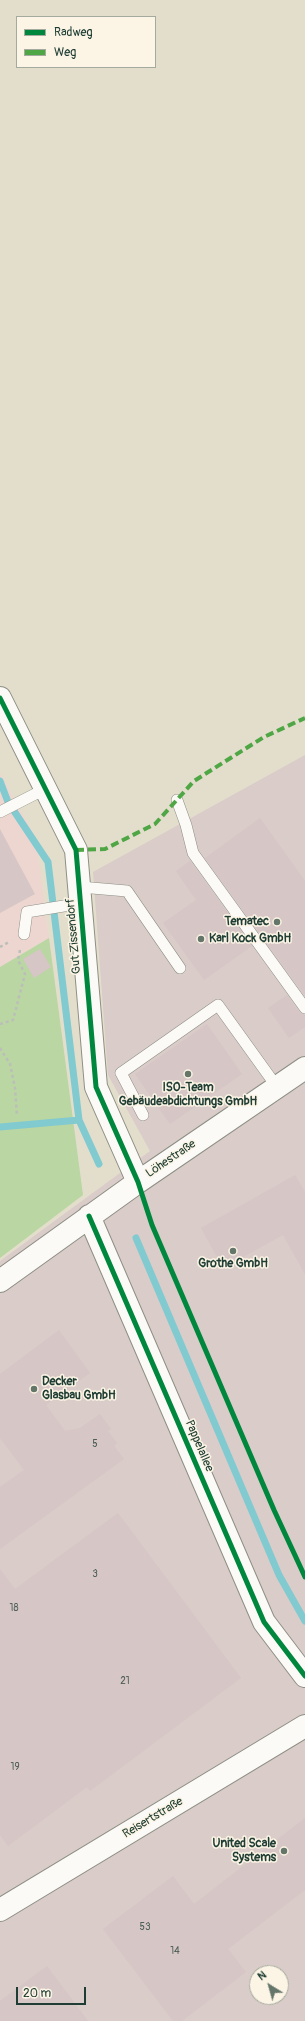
<!DOCTYPE html>
<meta charset="utf-8">
<style>
body{margin:0}
#map{position:relative;width:305px;height:2021px;overflow:hidden;background:#e3decc;font-family:Pangolin,sans-serif}
canvas{display:block}
.legend{position:absolute;left:16px;top:16px;width:140px;height:52px;box-sizing:border-box;background:#fcf5e5;border:1px solid #a4ab9e;margin:0;padding:5px 7px;list-style:none;font-size:12px;color:#1f3d34}
.legend li{display:flex;align-items:center;gap:8px;height:20px}
.legend b{width:20px;border:1px solid #a4ab9e}
.north{position:absolute;left:249px;top:1965px;width:40px;height:40px;box-sizing:border-box;background:#fcf5e5;border:1px solid #a4ab9e;border-radius:50%;rotate:323deg;font-size:11px;font-weight:700;line-height:16px;text-align:center;color:#1f3d34}
.north::after{content:'';display:block;margin:auto;width:14px;height:18px;background:#647569;clip-path:polygon(50% 0,100% 100%,50% 72%,0 100%)}
.scale{position:absolute;left:16px;top:1987px;width:70px;height:18px;box-sizing:border-box;border:2px solid #1f3d34;border-top:0;padding-left:5px;font-size:12px;line-height:14px;white-space:nowrap;color:#1f3d34;-webkit-text-stroke:3px #fcf5e5;paint-order:stroke}
</style>
<div id="map">
<canvas width="305" height="2021"></canvas>
<ul class="legend">
<li><b style="height:5px;background:#00873e"></b>Radweg</li>
<li><b style="height:5px;background:#4fa644"></b>Weg</li>
</ul>
<div class="north">N</div>
<div class="scale">20 m</div>
</div>
<script>
const c = document.querySelector('canvas').getContext('2d');
c.lineJoin = 'round';
function fill(path, color) { c.fillStyle = color; c.fill(path, 'evenodd'); }
const toPath = rows => new Path2D(rows.map(r => 'M' + r).join(''));
function trace(path, color, width, dash) { c.strokeStyle = color; c.lineWidth = width; c.lineCap = dash ? 'butt' : 'round'; c.setLineDash(dash || []); c.stroke(path); }
function drawText(font, color, halo, rows, align = 'center') {
  c.font = font + ' Pangolin,sans-serif'; c.lineWidth = 3; c.setLineDash([]); c.textBaseline = 'middle'; c.strokeStyle = halo; c.fillStyle = color; for (const [text, x, y, turn = 0] of rows) {
    c.save(); c.translate(x, y); c.rotate((+turn || 0) * Math.PI / 180); c.textAlign = isNaN(turn) ? turn : align; if (halo) c.strokeText(text, 0, 0); c.fillText(text, 0, 0); c.restore();
  }
}
fill(toPath([
 [0,773,36,838,49,938,0,967]
]), '#eed6d0');
fill(toPath([
 [305,755,305,2021,0,2021,0,1261,150,1151,108,1075,93,872],
 [257,1973,281,1973,281,1997,257,1997]
]), '#daccc9');
fill(toPath([
 [49,938,83,1195,0,1258,0,967]
]), '#bad6a3');
trace(toPath([
 [0,781,8,802,48,862,79,1120],
 [0,1127,79,1120,99,1164],
 [136,1238,279,1575,305,1621]
]), '#81cad0', 7);
fill(toPath([
 [260,818,305,881,305,996,205,858],
 [0,829,35,894,0,913],
 [190,861,252,946,204,980,163,923,196,900,176,871],
 [40,949,51,967,34,978,23,959],
 [287,995,299,1012,305,1015,305,1027,289,1038,268,1008],
 [207,1024,242,1074,170,1124,135,1074],
 [295,1175,305,1192,305,1274,283,1235,223,1268,201,1228],
 [59,1330,90,1373,46,1405,65,1431,80,1428,100,1414,111,1429,108,1431,117,1443,114,1446,124,1459,0,1549,0,1487,24,1470,0,1438,0,1374],
 [118,1513,241,1678,90,1791,87,1787,8,1846,0,1835,0,1569,15,1589],
 [305,1818,305,1890,228,1949,246,1972,182,2021,173,2021,103,1929,173,1876,194,1904],
 [47,1966,88,2021,0,2021,0,2001]
]), '#d6c6c6');
const service = toPath([
 [177,800,186,825,193,853,305,1008],
 [0,812,45,789],
 [80,887,127,891,180,968],
 [24,934,27,912,82,903],
 [143,1115,121,1073,218,1005,277,1087]
]);
const minor = toPath([
 [0,698,76,850,96,1087,138,1182],
 [89,1216,264,1622,305,1676],
 [0,1281,138,1182,305,1068],
 [0,1910,305,1726]
]);
trace(service, '#8d8f84', 12);
trace(minor, '#8d8f84', 24);
trace(toPath([
 [0,947,9,942],
 [0,1024,13,1020,25,974,18,960,20,950],
 [0,1048,10,1064,15,1088,17,1116]
]), '#bcbeb9', 2.5, [3, 3]);
trace(service, '#fbfaf7', 11);
trace(minor, '#fbfaf7', 22);
trace(toPath([
 [76,850,105,849,155,824,194,781,264,737,305,718]
]), '#4fa644', 4, [8, 4]);
trace(toPath([
 [0,698,76,850,96,1087,138,1182,152,1225,274,1510,305,1577],
 [89,1216,264,1622,305,1676]
]), '#00873e', 5);
for (const [x, y, r, color] of [
 [277,922,4,"#647569"],
 [201,939,4,"#647569"],
 [188,1074,4,"#647569"],
 [233,1251,4,"#647569"],
 [34,1389,4,"#647569"],
 [284,1851,4,"#647569"]
]) { const dot = new Path2D(); dot.arc(x, y, r, 0, 2 * Math.PI); c.fillStyle = color; c.fill(dot); trace(dot, '#fcf5e5', 1.5); }
drawText('10px', '#4d5f58', null, [
 ["5",95,1444],
 ["3",95,1574],
 ["18",14,1608],
 ["21",125,1681],
 ["19",15,1767],
 ["53",145,1927],
 ["14",175,1951]
]);
drawText('bold 12px', '#1f3d34', '#fcf5e5', [
 ["Tematec",269,922],
 ["Karl Kock GmbH",209,939,"left"],
 ["ISO-Team",188,1088,"center"],
 ["Gebäudeabdichtungs GmbH",188,1102,"center"],
 ["Grothe GmbH",233,1264,"center"],
 ["Decker",42,1382,"left"],
 ["Glasbau GmbH",42,1396,"left"],
 ["United Scale",276,1844],
 ["Systems",276,1858]
], 'right');
drawText('12px', '#1f3d34', '#fcf5e5', [
 ["Gut Zissendorf",74,936,-95],
 ["Löhestraße",171,1159,-34],
 ["Pappelallee",199,1446,67],
 ["Reisertstraße",153,1818,-31]
]);
</script>
